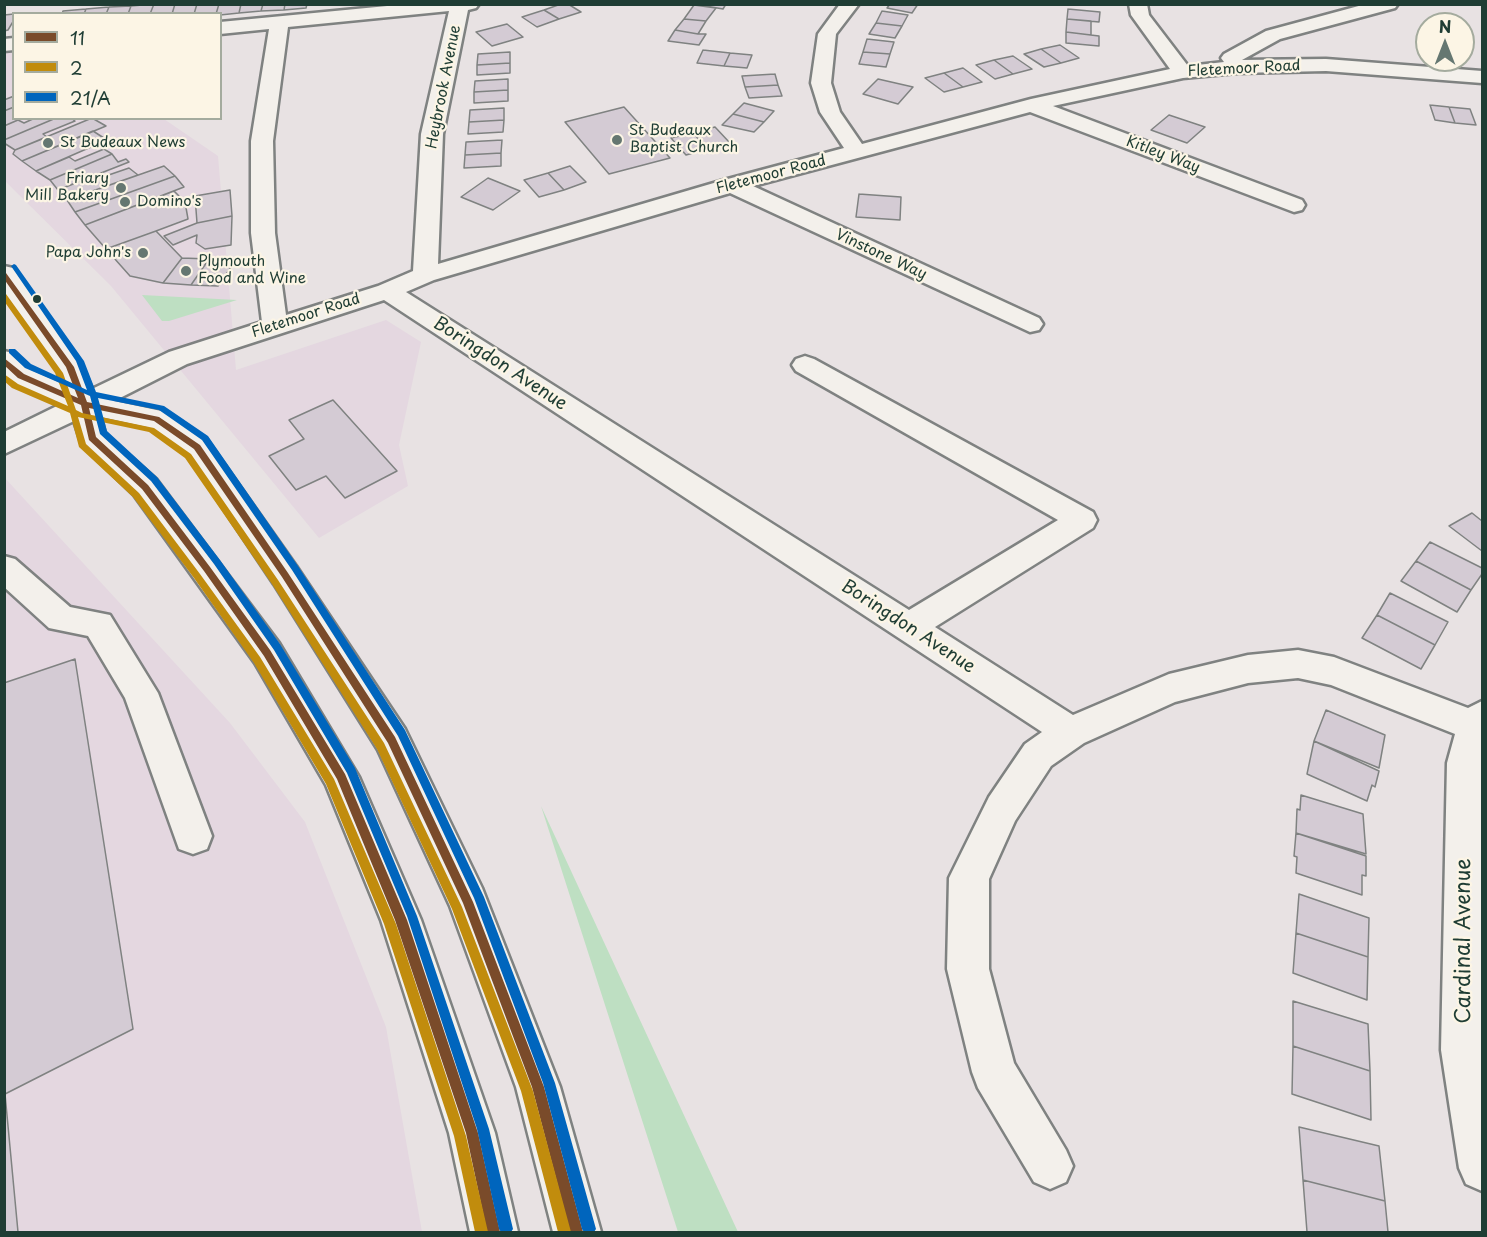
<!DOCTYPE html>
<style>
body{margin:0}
#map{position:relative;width:1487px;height:1237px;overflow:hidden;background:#e8e2e3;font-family:"Playpen Sans",sans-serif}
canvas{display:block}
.frame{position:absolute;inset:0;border:6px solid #1f3d34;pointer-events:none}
.legend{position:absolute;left:12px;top:12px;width:210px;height:108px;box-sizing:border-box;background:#fcf5e5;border:2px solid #a4ab9e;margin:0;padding:8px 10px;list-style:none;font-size:18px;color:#1f3d34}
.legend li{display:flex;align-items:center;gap:12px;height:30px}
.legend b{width:30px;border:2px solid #a4ab9e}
.north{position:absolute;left:1415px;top:12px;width:60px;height:60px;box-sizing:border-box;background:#fcf5e5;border:2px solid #a4ab9e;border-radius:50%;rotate:0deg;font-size:16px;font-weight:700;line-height:24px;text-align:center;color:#1f3d34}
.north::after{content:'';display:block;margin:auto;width:21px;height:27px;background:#657771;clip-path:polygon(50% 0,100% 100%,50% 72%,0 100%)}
</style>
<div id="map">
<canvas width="1487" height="1237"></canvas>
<div class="frame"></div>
<ul class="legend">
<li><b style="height:8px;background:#7a4b2a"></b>11</li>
<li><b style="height:8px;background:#c18c0d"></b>2</li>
<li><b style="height:8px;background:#0065bd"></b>21/A</li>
</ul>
<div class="north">N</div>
</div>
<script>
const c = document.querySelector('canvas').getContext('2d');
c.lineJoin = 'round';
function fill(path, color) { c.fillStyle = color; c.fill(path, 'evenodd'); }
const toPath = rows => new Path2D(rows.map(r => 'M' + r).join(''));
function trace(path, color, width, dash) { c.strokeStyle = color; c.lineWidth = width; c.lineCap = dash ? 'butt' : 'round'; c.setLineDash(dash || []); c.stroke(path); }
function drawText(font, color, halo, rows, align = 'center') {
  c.font = font + ' "Playpen Sans",sans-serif'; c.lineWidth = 4.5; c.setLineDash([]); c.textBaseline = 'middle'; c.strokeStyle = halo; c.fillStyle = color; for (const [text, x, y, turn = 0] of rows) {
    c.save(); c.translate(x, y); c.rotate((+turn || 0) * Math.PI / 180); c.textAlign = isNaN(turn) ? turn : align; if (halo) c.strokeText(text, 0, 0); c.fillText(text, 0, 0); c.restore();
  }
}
fill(toPath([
 [13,51,14,118,164,119,218,156,236,370,386,320,421,342,399,445,408,486,319,538,111,286,5,181,4,52],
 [4,477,230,723,305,822,386,1027,422,1232,5,1232]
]), '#e4d7e0');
fill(toPath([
 [142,295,237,300,169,321,162,321],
 [541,806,738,1232,678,1232]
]), '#bedfc2');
const building = toPath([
 [154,4,175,4,172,14,150,14,154,4],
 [154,4,150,14,128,14,131,6,154,4],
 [175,4,197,4,194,14,172,14,175,4],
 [197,4,219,4,216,14,194,14,197,4],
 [219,4,241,4,239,13,220,15,216,14,219,4],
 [241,4,263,4,261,11,239,13,241,4],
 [263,4,285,4,284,10,261,11,263,4],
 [285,4,307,4,306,8,284,10,285,4],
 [561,4,568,4,581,12,559,19,544,10,561,4],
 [694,4,726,4,723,9,694,4],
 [890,4,918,4,912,13,887,8,890,4],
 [694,5,716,8,706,21,684,19,694,5],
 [131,6,128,14,106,14,109,7,131,6],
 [109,7,106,14,84,14,86,9,109,7],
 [86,9,84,14,62,14,63,11,86,9],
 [1068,9,1100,12,1099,22,1067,19,1068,9],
 [544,10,559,19,537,27,522,17,544,10],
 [882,11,908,15,902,26,876,23,882,11],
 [14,14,14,20,8,30,4,31,4,15,14,14],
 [684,19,706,21,698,34,675,30,684,19],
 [1067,19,1091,21,1091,35,1066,32,1067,19],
 [876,23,902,26,895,38,869,34,876,23],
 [507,24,523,37,492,46,476,32,507,24],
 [675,30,698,34,706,34,699,45,668,41,675,30],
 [1066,32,1099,36,1099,46,1066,43,1066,32],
 [867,39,894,42,890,54,863,52,867,39],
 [1060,45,1079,58,1061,63,1041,49,1060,45],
 [1041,49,1061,63,1044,67,1024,54,1041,49],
 [703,50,730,53,724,66,697,63,703,50],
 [510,52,510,63,477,65,478,54,510,52],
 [863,52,890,54,886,67,859,64,863,52],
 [730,53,752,55,747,68,724,66,730,53],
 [1013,56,1032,69,1013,74,994,60,1013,56],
 [994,60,1013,74,995,79,976,65,994,60],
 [510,63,510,73,477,75,477,65,510,63],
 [963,68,982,82,963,87,944,73,963,68],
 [944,73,963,87,944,92,925,78,944,73],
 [775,74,778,85,745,87,742,76,775,74],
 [508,79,508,90,474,92,475,81,508,79],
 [878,79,913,87,898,104,863,94,878,79],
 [778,85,782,96,749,98,745,87,778,85],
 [508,90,508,101,474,103,474,92,508,90],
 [14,96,14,107,4,111,4,100,14,96],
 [744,103,774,111,764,122,733,114,744,103],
 [1430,105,1449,107,1455,123,1435,120,1430,105],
 [14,107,14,118,18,120,4,126,4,111,14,107],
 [624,107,670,158,609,174,565,122,624,107],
 [1449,107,1470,109,1476,125,1455,123,1449,107],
 [504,108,504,120,469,122,470,110,504,108],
 [733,114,764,122,754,132,722,125,733,114],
 [1169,115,1205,127,1187,143,1151,130,1169,115],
 [35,118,56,118,4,140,4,126,18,120,24,123,35,118],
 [56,118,71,118,75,121,43,134,47,137,15,150,4,143,4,140,56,118],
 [92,118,106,126,22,161,13,154,15,150,92,118],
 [504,120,503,132,468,134,469,122,504,120],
 [715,127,730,143,708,149,693,133,715,127],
 [93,131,107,140,36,171,22,161,93,131],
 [693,133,708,149,686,155,671,138,693,133],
 [502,140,501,153,465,155,466,142,502,140],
 [104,149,112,154,50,180,36,171,69,157,75,161,104,149],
 [501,153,501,166,464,168,465,155,501,153],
 [112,154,118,162,126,159,129,162,58,190,50,180,112,154],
 [164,166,175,176,75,212,67,200,164,166],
 [570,166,586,182,564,190,548,173,570,166],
 [129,168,138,175,67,200,58,190,93,176,97,179,129,168],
 [548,173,564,190,539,197,524,180,548,173],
 [175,176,184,187,85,225,75,212,175,176],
 [488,178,520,191,493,210,461,197,488,178],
 [230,190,232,216,197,223,195,196,230,190],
 [174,191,185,202,188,219,156,231,106,249,85,225,174,191],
 [859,194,901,197,900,220,856,217,859,194],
 [232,216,231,245,205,249,196,243,197,235,173,245,164,236,197,223,232,216],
 [156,231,182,258,163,283,130,276,106,249,156,231],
 [182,258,209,259,191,285,163,283,182,258],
 [209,259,236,260,218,286,191,285,209,259],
 [333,400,397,471,345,498,326,476,296,490,269,456,304,439,289,420,333,400],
 [1472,513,1482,521,1482,551,1449,526,1472,513],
 [1430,542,1482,568,1482,574,1471,590,1416,561,1430,542],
 [1416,561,1471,590,1457,612,1401,581,1416,561],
 [1390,593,1448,622,1435,645,1377,615,1390,593],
 [1377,615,1435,645,1421,669,1362,638,1377,615],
 [75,659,133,1029,5,1094,18,1232,4,1232,4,683,75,659],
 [1326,710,1385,735,1379,768,1314,741,1326,710],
 [1314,741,1379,771,1375,787,1372,785,1367,801,1307,774,1314,741],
 [1301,795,1363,814,1366,854,1296,833,1297,809,1300,810,1301,795],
 [1296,833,1366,856,1366,876,1362,875,1362,895,1296,873,1297,857,1294,856,1296,833],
 [1299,894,1369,918,1368,957,1296,933,1299,894],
 [1296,933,1368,957,1367,1000,1293,973,1296,933],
 [1293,1001,1368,1024,1370,1071,1293,1046,1293,1001],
 [1293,1046,1370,1071,1371,1120,1292,1094,1293,1046],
 [1299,1127,1379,1146,1385,1201,1303,1180,1299,1127],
 [1303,1180,1385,1201,1388,1232,1307,1232,1303,1180]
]);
fill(building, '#d4cbd4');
trace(building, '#7f8281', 1.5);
const minor = toPath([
 [408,4,479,4,476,8,468,10,443,134,438,264,724,180,844,148,820,112,811,83,818,34,840,4,859,4,836,34,831,83,840,112,862,144,1031,99,1170,69,1131,15,1129,4,1147,4,1149,15,1188,66,1224,62,1221,58,1224,54,1266,31,1366,4,1398,4,1395,8,1280,39,1242,60,1326,59,1482,71,1482,83,1326,71,1237,73,1183,78,1053,106,1302,200,1305,205,1302,210,1294,212,1030,112,753,186,1039,318,1043,324,1039,330,1030,332,730,193,434,280,406,292,909,610,1058,520,796,371,792,365,796,359,805,356,814,359,1093,512,1097,520,1093,528,935,627,1073,715,1169,674,1248,655,1298,650,1334,657,1468,708,1482,701,1482,1191,1466,1184,1459,1168,1441,1050,1447,763,1455,734,1331,685,1298,678,1248,683,1175,702,1084,743,1051,766,1015,821,989,879,989,969,1014,1063,1066,1150,1073,1166,1066,1182,1050,1189,1034,1182,978,1088,972,1072,947,969,949,878,989,797,1025,744,1042,732,384,300,187,364,114,401,166,412,207,440,296,566,405,729,482,888,560,1087,601,1232,553,1232,516,1087,450,906,378,750,274,584,187,454,147,427,101,417,105,434,156,479,279,643,359,777,421,920,495,1133,518,1232,470,1232,449,1133,381,920,326,785,255,663,134,495,82,445,74,421,4,454,4,432,61,404,11,382,4,375,4,351,13,353,31,370,63,384,57,368,4,292,4,266,13,268,80,361,92,389,169,352,262,322,251,233,251,141,269,29,220,34,220,22,408,4],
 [449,11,421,134,413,271,378,286,286,315,275,233,273,141,288,27,449,11],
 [14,38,14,50,4,51,4,39,14,38],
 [4,556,15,559,70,607,110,615,158,693,212,836,207,849,193,854,179,849,125,698,88,636,49,628,4,587,4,556]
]);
trace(minor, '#7f8281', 5);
fill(minor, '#f3f0eb');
fill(toPath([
 [4,272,6,273,74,367,87,402,159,417,200,445,288,573,395,737,473,902,544,1087,583,1232,570,1232,532,1087,463,903,388,743,282,577,194,449,154,421,89,408,96,437,148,485,210,567,270,650,345,774,407,920,478,1133,500,1232,487,1232,466,1133,395,920,337,779,264,656,204,571,142,489,89,440,81,405,18,378,4,365,4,358,24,374,78,398,66,367,4,279,4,272]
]), '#7a4b2a');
fill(toPath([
 [4,293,6,294,63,373,76,410,82,413,154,428,191,454,278,580,384,743,462,907,533,1091,571,1232,558,1232,521,1091,452,909,377,749,272,584,185,458,149,432,78,417,86,444,139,493,200,574,260,657,334,779,396,924,466,1136,488,1232,475,1232,454,1136,384,924,326,784,254,663,194,578,133,497,79,447,70,413,12,388,4,381,4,374,18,384,68,406,55,373,4,301,4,293]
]), '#c18c0d');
fill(toPath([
 [14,264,16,265,84,361,96,392,164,406,208,436,298,566,405,730,484,897,555,1083,596,1229,594,1232,584,1232,582,1229,543,1083,474,898,398,736,292,570,202,440,159,410,98,398,107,431,157,477,220,560,280,644,355,768,417,916,489,1129,513,1229,511,1232,501,1232,499,1229,477,1129,407,916,347,773,274,650,214,564,151,481,100,434,90,396,25,368,9,353,9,349,15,349,31,364,87,390,76,361,11,266,14,264]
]), '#0065bd');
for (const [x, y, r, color] of [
 [617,140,6,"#657771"],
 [48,143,6,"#657771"],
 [121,188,6,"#657771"],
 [125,202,6,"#657771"],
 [143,253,6,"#657771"],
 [186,271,6,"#657771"],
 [37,299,5,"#1f3d34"]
]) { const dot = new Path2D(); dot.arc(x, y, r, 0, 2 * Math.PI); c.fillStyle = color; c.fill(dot); trace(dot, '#fcf5e5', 2); }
drawText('15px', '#1f3d34', '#fcf5e5', [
 ["Fletemoor Road",1244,69,-3],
 ["Heybrook Avenue",444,87,-79],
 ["Kitley Way",1163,155,21],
 ["Fletemoor Road",771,175,-15],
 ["Vinstone Way",881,255,25],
 ["Fletemoor Road",306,316,-18]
]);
drawText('15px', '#1f3d34', '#fcf5e5', [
 ["St Budeaux",629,131],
 ["Baptist Church",629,148],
 ["St Budeaux News",60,143],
 ["Friary",109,179,"right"],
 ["Mill Bakery",109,196,"right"],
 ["Domino's",137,202],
 ["Papa John's",131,253,"right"],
 ["Plymouth",198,262],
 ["Food and Wine",198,279]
], 'left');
drawText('18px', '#1f3d34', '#fcf5e5', [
 ["Boringdon Avenue",500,364,33],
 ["Boringdon Avenue",908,627,33]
]);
drawText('21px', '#1f3d34', '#fcf5e5', [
 ["Cardinal Avenue",1464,941,-90]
]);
</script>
